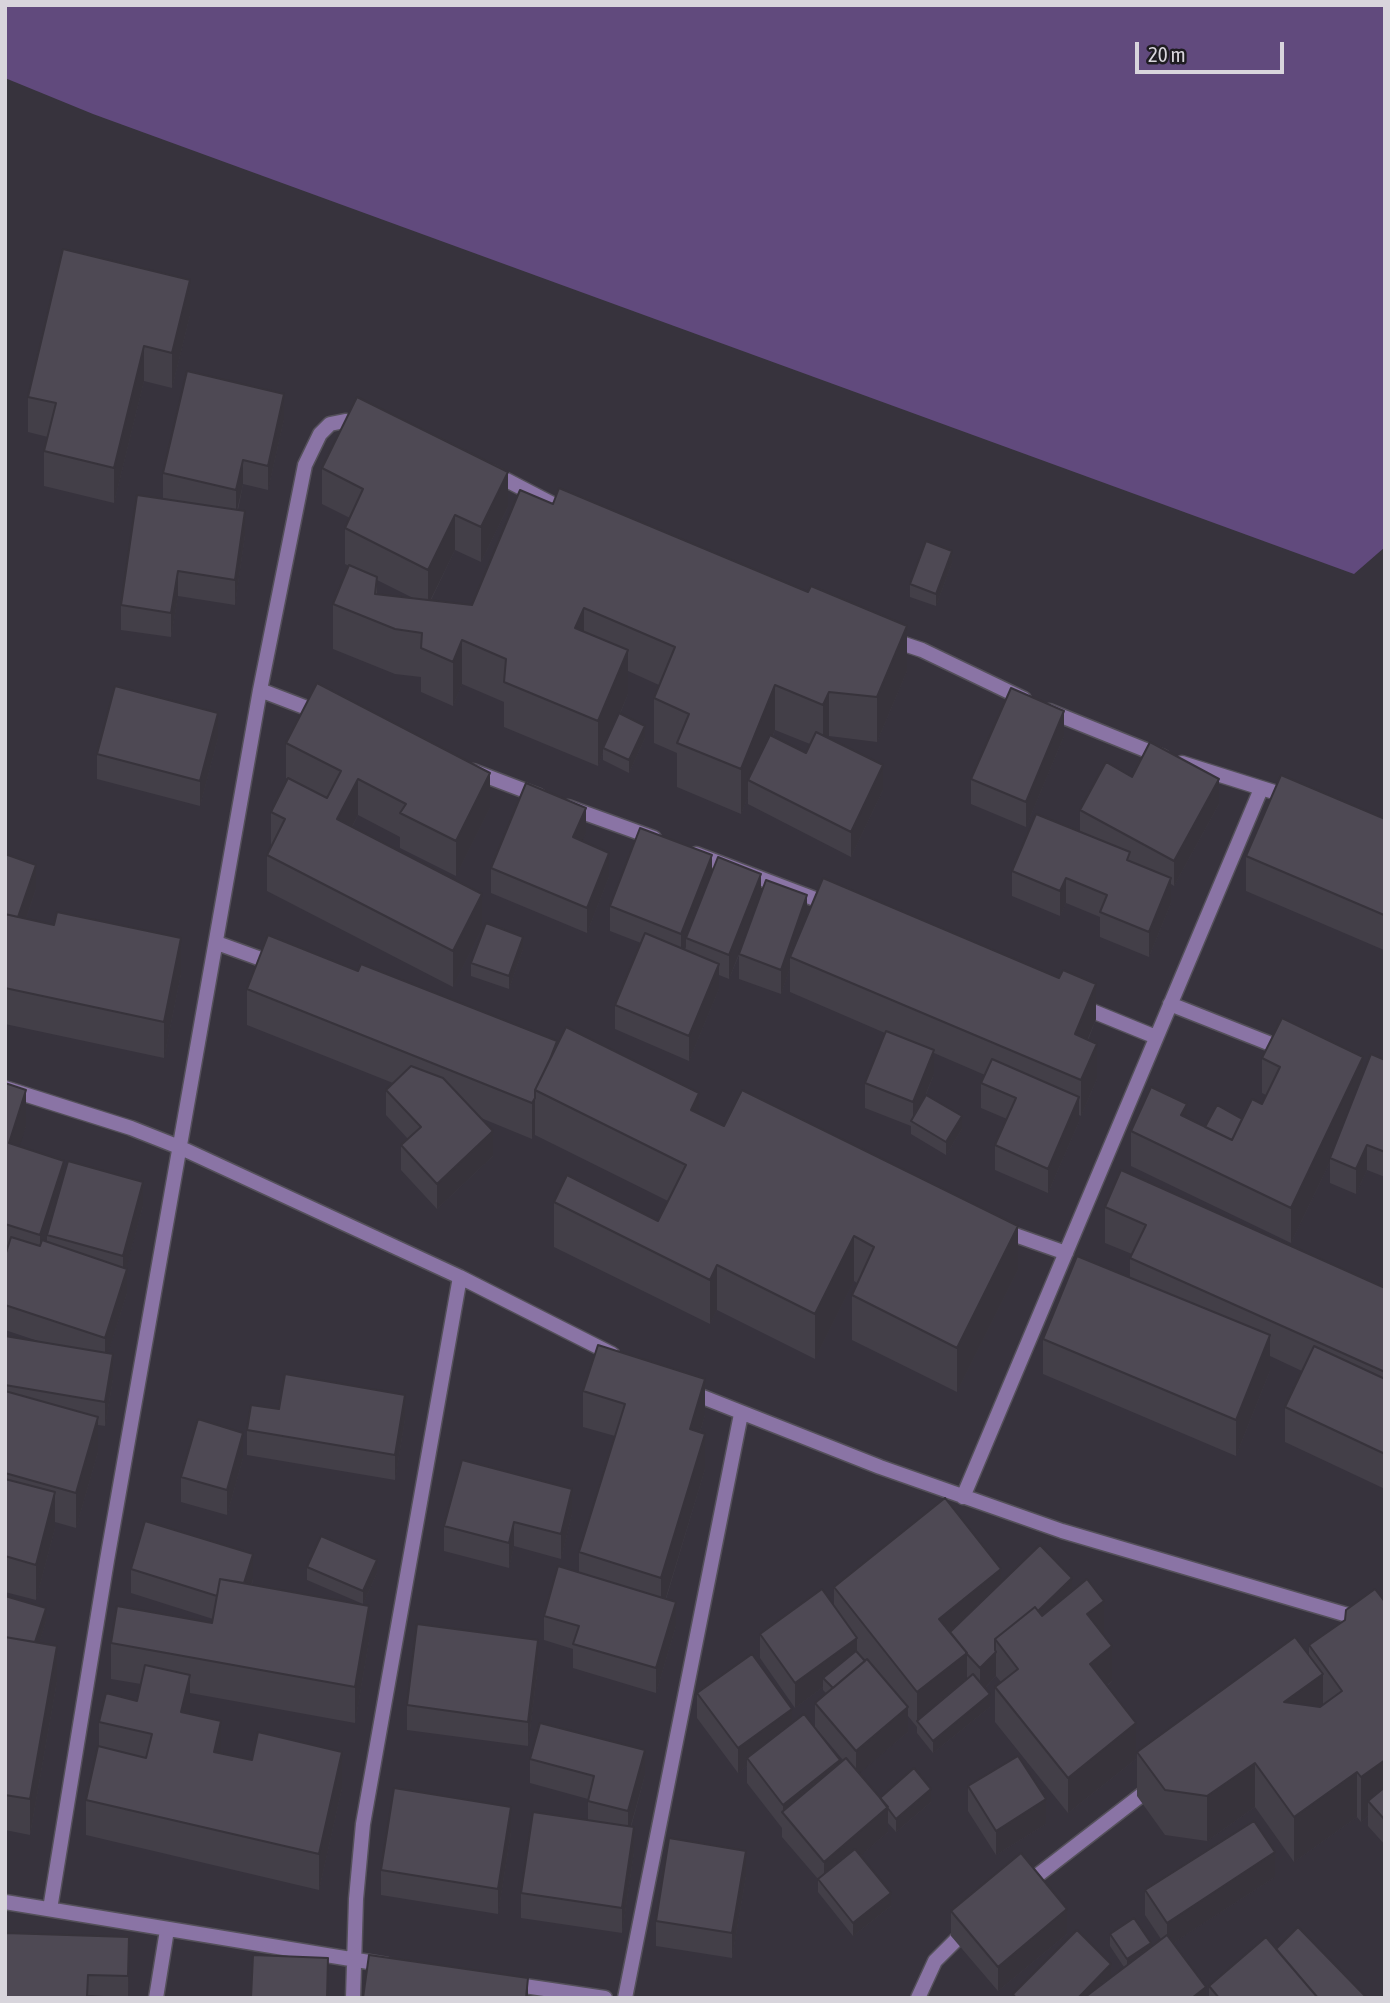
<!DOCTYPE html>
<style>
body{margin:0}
#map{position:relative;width:1390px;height:2003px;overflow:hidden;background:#37333d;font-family:"Asap Condensed",sans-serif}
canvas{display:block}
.frame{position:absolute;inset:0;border:7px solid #d8d5dc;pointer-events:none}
.scale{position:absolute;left:1135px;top:42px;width:149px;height:32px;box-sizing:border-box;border:4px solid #d8d5dc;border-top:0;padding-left:9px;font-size:21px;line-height:24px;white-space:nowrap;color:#d8d5dc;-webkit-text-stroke:5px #1e1c21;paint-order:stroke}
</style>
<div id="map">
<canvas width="1390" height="2003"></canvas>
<div class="frame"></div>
<div class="scale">20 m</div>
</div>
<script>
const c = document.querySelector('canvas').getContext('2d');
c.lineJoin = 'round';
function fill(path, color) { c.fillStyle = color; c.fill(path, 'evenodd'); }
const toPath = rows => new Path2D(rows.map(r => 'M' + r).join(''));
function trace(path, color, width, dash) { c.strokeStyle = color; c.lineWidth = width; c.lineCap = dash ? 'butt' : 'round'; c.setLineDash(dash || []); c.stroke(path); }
fill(toPath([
 [5,5,1385,5,1385,547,1354,574,93,114,5,78]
]), '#614a7d');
const street = toPath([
 [491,472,566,511],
 [889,639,922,650,1024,699],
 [260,690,320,713],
 [1049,711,1163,757],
 [1182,763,1290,797],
 [473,771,539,796],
 [568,807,654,838],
 [696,854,831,905],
 [217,943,275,964],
 [1170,1004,1286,1050],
 [1080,1006,1156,1037],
 [5,1088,131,1128,179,1147,460,1277,612,1354],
 [1001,1230,1066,1253],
 [690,1392,880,1467,1062,1531,1385,1626],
 [963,1497,1261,789],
 [1025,1885,1153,1786],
 [5,1902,387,1965],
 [50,1909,107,1560,260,690,305,465,320,434,330,424,345,421,364,424],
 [511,1984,605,1998],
 [156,1998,167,1930],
 [353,1998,356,1899,363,1824,460,1277],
 [625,1998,741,1414],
 [918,1998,935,1961,967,1929]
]);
trace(street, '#54505a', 17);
trace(street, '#8a74a5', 14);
fill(toPath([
 [190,315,172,388,144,381,114,503,44,486,44,451,48,437,28,432,28,397],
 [284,419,268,490,243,484,238,510,245,535,235,605,178,596,171,637,121,630,121,605,172,500,163,498,163,473],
 [322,468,508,507,481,562,455,550,431,600,472,605,520,490,907,671,877,742,829,736,828,738,883,790,851,857,748,804,748,797,741,814,677,787,677,753,654,743,654,698,659,685,628,671,628,694,620,714,645,738,629,773,603,760,603,753,598,766,504,727,504,702,462,684,453,706,421,692,421,677,395,674,333,649,333,604,349,566,345,564,345,528,350,518,322,504],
 [377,580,415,599,377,595],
 [775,730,810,744,806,753,773,736],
 [952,563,936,606,910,597,910,584],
 [1064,736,1026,827,971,804,971,779],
 [218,738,200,806,97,779,97,754],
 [286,743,490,808,456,876,400,848,400,837,358,815,352,827,482,929,453,987,267,891,267,855,271,846,271,812,288,779,286,778],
 [1132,777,1219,804,1174,886,1171,884,1171,903,1149,957,1100,937,1100,917,1066,903,1060,916,1012,896,1012,871,1080,832,1080,810],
 [1385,819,1384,950,1246,891,1246,856],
 [586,833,582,841,609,877,587,933,491,893,491,868],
 [5,854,36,889,26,919,181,974,164,1058,5,1024],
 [712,872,761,893,807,915,1096,1019,1088,1040,1097,1079,1081,1116,1079,1115,1079,1122,1048,1193,995,1170,995,1145,1007,1119,981,1108,981,1083,985,1075,934,1053,934,1074,925,1097,962,1129,946,1155,911,1134,911,1126,865,1108,865,1083,885,1033,790,992,790,968,781,994,739,979,739,955,729,979,719,975,719,989,689,1061,615,1029,615,1005,641,943,610,931,610,906],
 [523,949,509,989,471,976,471,963],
 [358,971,557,1045,1018,1270,957,1392,852,1340,852,1295,857,1283,854,1281,815,1359,717,1310,710,1324,554,1247,554,1202,658,1221,668,1201,535,1135,535,1133,532,1139,481,1118,493,1156,437,1209,401,1170,401,1145,408,1139,386,1115,386,1090,393,1083,247,1025,247,989],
 [1262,1058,1363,1074,1385,1060,1385,1177,1367,1170,1356,1194,1330,1183,1330,1162,1291,1243,1131,1166,1131,1131,1205,1127,1242,1119,1262,1104,1266,1095,1262,1093],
 [5,1083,26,1126,19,1146,64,1175,143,1206,126,1268,127,1293,108,1353,113,1379,105,1426,98,1425,98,1452,76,1528,55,1522,55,1528,36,1600,5,1592,5,1336,41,1342,5,1330],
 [1105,1207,1385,1288,1385,1489,1285,1442,1285,1407,1302,1371,1270,1356,1270,1371,1236,1456,1043,1374,1043,1339,1130,1278,1130,1258,1132,1254,1105,1243],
 [583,1391,705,1415,700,1432,705,1469,666,1599,676,1626,656,1693,573,1668,573,1649,544,1640,544,1616,579,1572,579,1552,615,1436,583,1427],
 [279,1409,405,1419,395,1480,247,1455,247,1430],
 [243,1458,227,1515,181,1502,181,1477],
 [572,1514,561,1559,514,1546,509,1568,444,1551,444,1526],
 [307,1567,377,1573,363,1604,307,1580],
 [131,1569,253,1579,252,1584,369,1641,355,1723,190,1693,189,1714,221,1753,342,1788,319,1890,86,1835,86,1800,99,1747,99,1722,137,1701,141,1684,111,1679,111,1643,212,1623,213,1619,131,1593],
 [1001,1582,1072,1591,1104,1636,1112,1681,1107,1686,1136,1759,1068,1813,995,1722,995,1687,1001,1682,996,1676,985,1688,990,1707,933,1753,917,1733,917,1727,908,1716,908,1732,859,1773,880,1798,931,1802,896,1832,888,1823,888,1832,861,1855,891,1906,853,1936,818,1892,818,1879,782,1837,782,1828,747,1783,747,1766,738,1773,697,1718,697,1693,792,1723,840,1763,843,1760,815,1727,815,1703,826,1693,823,1690,823,1687,795,1708,760,1658,760,1634,834,1606,834,1587],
 [5,1596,46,1621,39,1643,57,1681,30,1835,5,1830],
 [1385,1602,1385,1845,1368,1826,1368,1816,1361,1822,1357,1817,1294,1862,1255,1807,1207,1841,1165,1835,1137,1796,1137,1752,1309,1655,1309,1645],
 [538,1665,528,1746,407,1730,407,1705],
 [530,1759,645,1775,631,1827,634,1852,622,1933,521,1918,521,1893,588,1820,588,1799,530,1783],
 [968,1786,1046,1824,996,1855,968,1811],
 [511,1832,498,1914,381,1895,381,1870],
 [746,1876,732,1958,656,1946,656,1921],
 [1275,1877,1173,1943,1206,1998,1013,1998,1013,1994,1111,1977,1124,1967,1110,1946,1110,1934,1151,1947,1161,1939,1145,1915,1145,1890],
 [951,1911,1067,1934,998,1991,951,1936],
 [5,1933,129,1972,128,1998,5,1998],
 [1276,1949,1367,1998,1209,1998,1209,1986]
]), '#433f48');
fill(toPath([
 [190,280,190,315,172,388,172,353],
 [144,346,144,381,114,503,114,468],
 [284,394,284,419,268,490,268,466],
 [243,460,243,484,236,515,236,490],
 [508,472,508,507,481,562,481,527],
 [245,511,245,535,235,605,235,580],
 [455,515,455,550,428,605,428,570],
 [952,551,952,563,936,606,936,594],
 [178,571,178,596,171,637,171,613],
 [584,608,584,653,575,628],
 [907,626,907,671,877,742,877,697],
 [462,640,462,684,453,706,453,662],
 [628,650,628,694,605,749,603,748,603,753,598,766,598,721],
 [775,685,775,730,754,783,748,780,748,797,741,814,741,769],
 [829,692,829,736,823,750,823,705],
 [1064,711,1064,736,1026,827,1026,802],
 [218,713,218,738,200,806,200,781],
 [645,726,645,738,629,773,629,760],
 [883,765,883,790,851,857,851,832],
 [490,773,490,808,456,876,456,841],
 [358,779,358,815,337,855,337,819],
 [1219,779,1219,804,1174,886,1174,861],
 [586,808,586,833,573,862,573,837],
 [609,853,609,877,587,933,587,908],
 [712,855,712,880,686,938,686,947,681,959,681,934],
 [36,865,36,889,16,949,16,924],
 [761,874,761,898,729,979,729,955],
 [1066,878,1066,903,1060,916,1060,891],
 [1171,878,1171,903,1149,957,1149,932],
 [482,894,482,929,453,987,453,951],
 [807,895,807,920,790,957,790,968,781,994,781,970],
 [1385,913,1385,949,1384,950,1384,915],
 [523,937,523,949,509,989,509,976],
 [181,938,181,974,164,1058,164,1022],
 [719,964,719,989,689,1061,689,1036],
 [1096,984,1096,1019,1075,1070,1075,1034],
 [1097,1044,1097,1079,1081,1116,1081,1080],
 [934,1050,934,1074,914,1123,913,1123,913,1102],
 [1363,1057,1363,1093,1330,1158,1330,1162,1291,1243,1291,1208],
 [26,1090,26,1126,9,1179,9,1143],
 [699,1093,699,1138,691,1110],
 [1079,1097,1079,1122,1048,1193,1048,1169],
 [535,1098,535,1133,532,1139,532,1103],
 [1187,1104,1187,1140,1181,1115],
 [962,1116,962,1129,946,1155,946,1142],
 [493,1131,493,1156,437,1209,437,1184],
 [1367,1145,1367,1170,1356,1194,1356,1169],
 [64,1161,64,1197,47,1235,47,1249,40,1271,40,1235],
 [143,1182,143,1206,123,1280,123,1256],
 [1018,1226,1018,1270,957,1392,957,1348],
 [854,1236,854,1281,815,1359,815,1314],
 [717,1265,717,1310,710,1324,710,1280],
 [127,1269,127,1293,105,1363,105,1338],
 [1270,1335,1270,1371,1236,1456,1236,1420],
 [113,1354,113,1379,105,1426,105,1402],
 [705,1379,705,1415,690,1465,690,1429],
 [405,1395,405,1419,395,1480,395,1455],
 [98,1417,98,1452,76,1528,76,1493],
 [243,1433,243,1458,227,1515,227,1490],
 [705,1434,705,1469,661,1614,661,1578],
 [572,1489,572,1514,561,1559,561,1534],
 [55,1492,55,1528,36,1600,36,1565],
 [514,1522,514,1546,509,1568,509,1543],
 [253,1554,253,1579,241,1618,241,1593],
 [377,1560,377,1573,363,1604,363,1591],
 [1001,1569,1001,1605,955,1642,939,1619],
 [1072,1578,1072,1603,1014,1635],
 [1104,1601,1104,1636,1087,1614],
 [676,1602,676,1626,656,1693,656,1668],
 [369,1606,369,1641,355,1723,355,1687],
 [46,1608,46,1621,32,1666,32,1653],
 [857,1638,857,1663,823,1678,823,1687,795,1708,795,1683],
 [538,1640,538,1665,528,1746,528,1722],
 [57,1646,57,1681,30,1835,30,1799],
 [1112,1646,1112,1681,1090,1700,1090,1664],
 [996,1652,996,1676,980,1693,980,1668],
 [967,1653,967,1688,917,1721,917,1727,917,1692],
 [1323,1674,1323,1718,1284,1702],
 [190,1675,190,1710,181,1748,181,1712],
 [990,1694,990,1707,933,1753,933,1741],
 [908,1707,908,1732,856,1776,856,1751],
 [792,1709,792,1734,747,1758,747,1766,738,1773,738,1748],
 [221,1721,221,1757,214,1752],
 [1136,1723,1136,1759,1068,1813,1068,1778],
 [645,1750,645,1775,628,1836,628,1811],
 [342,1752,342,1788,319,1890,319,1854],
 [840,1760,840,1785,783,1813,783,1805],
 [1385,1760,1385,1804,1368,1801,1368,1816,1361,1822,1361,1777],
 [1255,1763,1255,1807,1207,1841,1207,1796],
 [1357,1772,1357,1817,1294,1862,1294,1817],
 [931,1789,931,1802,896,1832,896,1819],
 [1046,1799,1046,1824,996,1855,996,1831],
 [511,1807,511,1832,498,1914,498,1889],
 [888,1807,888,1832,824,1887,824,1862],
 [634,1827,634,1852,622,1933,622,1908],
 [746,1851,746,1876,732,1958,732,1933],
 [1275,1852,1275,1877,1167,1947,1167,1923],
 [891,1893,891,1906,853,1936,853,1923],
 [1067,1909,1067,1934,998,1991,998,1967],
 [129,1937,129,1972,128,1998,128,1976],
 [1151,1943,1151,1956,1127,1971,1127,1959],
 [1111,1964,1111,1989,1102,1998,1078,1998],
 [528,1978,528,1998,526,1998],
 [1206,1987,1206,1998,1192,1998]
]), '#37333b');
const building = toPath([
 [63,249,190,280,172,353,144,346,114,468,44,451,56,403,28,397,63,249],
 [187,371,284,394,268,466,243,460,236,490,163,473,187,371],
 [357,397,508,472,481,527,455,515,428,570,345,528,363,489,322,468,357,397],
 [559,488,808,592,811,586,907,626,877,697,829,692,823,705,775,685,741,769,677,743,689,714,654,698,675,647,584,608,575,628,628,650,598,721,504,682,506,659,462,640,453,662,421,648,422,633,395,629,333,604,349,565,377,577,375,594,472,605,520,490,553,504,559,488],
 [137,495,245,511,235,580,178,571,171,613,121,605,137,495],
 [926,541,952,551,936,594,910,584,926,541],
 [317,683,490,773,456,841,400,813,406,804,358,779,337,819,482,894,453,951,267,855,285,819,271,812,288,778,327,798,341,771,286,743,317,683],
 [115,686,218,713,200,781,97,754,115,686],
 [1011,688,1064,711,1026,802,971,779,1011,688],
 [619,713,645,726,629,760,603,748,619,713],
 [816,732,883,765,851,832,748,780,770,735,806,753,816,732],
 [1150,742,1219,779,1174,861,1080,810,1106,762,1132,777,1150,742],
 [1281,775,1385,819,1384,915,1246,856,1281,775],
 [526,783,586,808,573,837,609,853,587,908,491,868,526,783],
 [1036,814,1130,852,1127,860,1171,878,1149,932,1100,912,1107,895,1066,878,1060,891,1012,871,1036,814],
 [640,828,712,855,681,934,610,906,640,828],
 [5,854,36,865,18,917,5,914,5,854],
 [718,857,761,874,729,955,686,938,718,857],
 [823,878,1059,978,1063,970,1096,984,1075,1034,1097,1044,1081,1080,790,957,823,878],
 [766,880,807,895,781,970,739,954,766,880],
 [57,912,181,938,164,1022,5,988,5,914,54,925,57,912],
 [486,923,523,937,509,976,471,963,486,923],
 [645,933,719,964,689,1036,615,1005,645,933],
 [268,935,358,971,361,964,557,1041,550,1059,535,1090,535,1098,532,1103,247,989,268,935],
 [1282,1018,1363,1057,1291,1208,1131,1131,1151,1087,1187,1104,1181,1115,1232,1140,1252,1099,1262,1104,1280,1067,1262,1058,1282,1018],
 [566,1027,699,1093,691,1110,724,1126,742,1090,1018,1226,957,1348,852,1295,874,1247,854,1236,815,1314,717,1265,710,1280,554,1202,567,1175,658,1221,686,1165,535,1090,566,1027],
 [886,1031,934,1050,913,1102,865,1083,886,1031],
 [1371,1054,1385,1060,1385,1152,1367,1145,1356,1169,1330,1158,1371,1054],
 [992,1059,1079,1097,1048,1169,995,1145,1016,1098,981,1083,992,1059],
 [411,1066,443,1078,493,1131,437,1184,401,1145,421,1127,386,1090,411,1066],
 [5,1083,26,1090,9,1143,64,1161,40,1235,5,1224,5,1083],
 [926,1095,962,1116,946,1142,911,1121,926,1095],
 [1217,1105,1242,1119,1232,1140,1205,1127,1217,1105],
 [68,1161,143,1182,123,1256,47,1235,68,1161],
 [1121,1170,1385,1288,1385,1372,1130,1258,1146,1225,1105,1207,1121,1170],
 [11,1237,40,1246,42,1240,127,1269,105,1338,5,1305,5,1256,11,1237],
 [1077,1256,1270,1335,1236,1420,1043,1339,1077,1256],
 [5,1336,113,1354,105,1402,5,1385,5,1336],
 [598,1345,705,1379,690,1429,705,1434,661,1578,579,1552,625,1404,583,1391,598,1345],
 [1314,1346,1385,1379,1385,1454,1285,1407,1314,1346],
 [285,1374,405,1395,395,1455,247,1430,251,1405,279,1409,285,1374],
 [5,1391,98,1417,76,1493,5,1473,5,1391],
 [198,1419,243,1433,227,1490,181,1477,198,1419],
 [462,1460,572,1489,561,1534,514,1522,509,1543,444,1526,462,1460],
 [5,1479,55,1492,36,1565,5,1556,5,1479],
 [945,1498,1001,1569,939,1619,967,1653,917,1692,834,1587,945,1498],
 [145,1521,253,1554,244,1583,220,1579,217,1596,131,1569,145,1521],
 [321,1536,377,1560,363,1591,307,1567,321,1536],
 [1040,1545,1072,1578,1038,1611,1035,1607,995,1639,995,1650,996,1652,980,1668,966,1653,967,1653,950,1632,1040,1545],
 [558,1566,676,1602,656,1668,573,1644,579,1626,544,1616,558,1566],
 [220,1579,369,1606,355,1687,111,1643,117,1606,212,1623,220,1579],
 [1087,1579,1104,1601,1087,1614,1112,1646,1090,1664,1136,1723,1068,1778,995,1687,1018,1669,995,1639,1035,1607,1042,1616,1087,1579],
 [822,1589,857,1638,795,1683,760,1634,822,1589],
 [1375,1589,1385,1602,1385,1760,1361,1777,1357,1772,1294,1817,1255,1763,1207,1796,1165,1790,1137,1752,1295,1637,1323,1674,1284,1702,1320,1707,1342,1691,1309,1645,1345,1620,1346,1610,1375,1589],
 [5,1596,46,1608,35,1642,5,1637,5,1596],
 [417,1624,538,1640,528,1722,407,1705,417,1624],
 [5,1637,57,1646,30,1799,5,1795,5,1637],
 [856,1651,865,1661,833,1688,823,1678,856,1651],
 [752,1654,792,1709,738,1748,697,1693,752,1654],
 [867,1659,908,1707,856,1751,815,1703,867,1659],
 [145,1665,190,1675,181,1712,221,1721,214,1752,252,1760,258,1732,342,1752,319,1854,86,1800,98,1746,146,1758,152,1734,99,1722,106,1693,137,1701,145,1665],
 [973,1674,990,1694,933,1741,917,1721,973,1674],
 [804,1714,840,1760,783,1805,747,1758,804,1714],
 [540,1723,645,1750,628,1811,588,1801,594,1776,530,1759,540,1723],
 [1018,1756,1046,1799,996,1831,968,1786,1018,1756],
 [846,1758,888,1807,824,1862,782,1812,846,1758],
 [914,1768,931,1789,896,1819,880,1798,914,1768],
 [1385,1787,1385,1820,1368,1801,1385,1787],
 [394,1788,511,1807,498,1889,381,1870,394,1788],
 [533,1812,634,1827,622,1908,521,1893,533,1812],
 [1254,1821,1275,1852,1167,1923,1145,1890,1254,1821],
 [669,1838,746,1851,732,1933,656,1921,669,1838],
 [855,1849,891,1893,853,1923,818,1879,855,1849],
 [1021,1853,1067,1909,998,1967,951,1911,1021,1853],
 [1134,1918,1151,1943,1127,1959,1110,1934,1134,1918],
 [1298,1927,1367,1998,1318,1998,1276,1949,1298,1927],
 [1077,1930,1111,1964,1078,1998,1016,1998,1013,1994,1077,1930],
 [5,1933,129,1937,128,1976,88,1975,87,1996,120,1998,5,1998,5,1933],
 [1167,1935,1206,1987,1192,1998,1084,1998,1167,1935],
 [1266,1937,1318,1998,1219,1998,1209,1986,1266,1937],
 [253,1955,328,1958,327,1998,251,1998,253,1955],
 [369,1955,528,1978,526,1998,363,1998,369,1955]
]);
fill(building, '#4e4954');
trace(building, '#37333b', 2);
</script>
